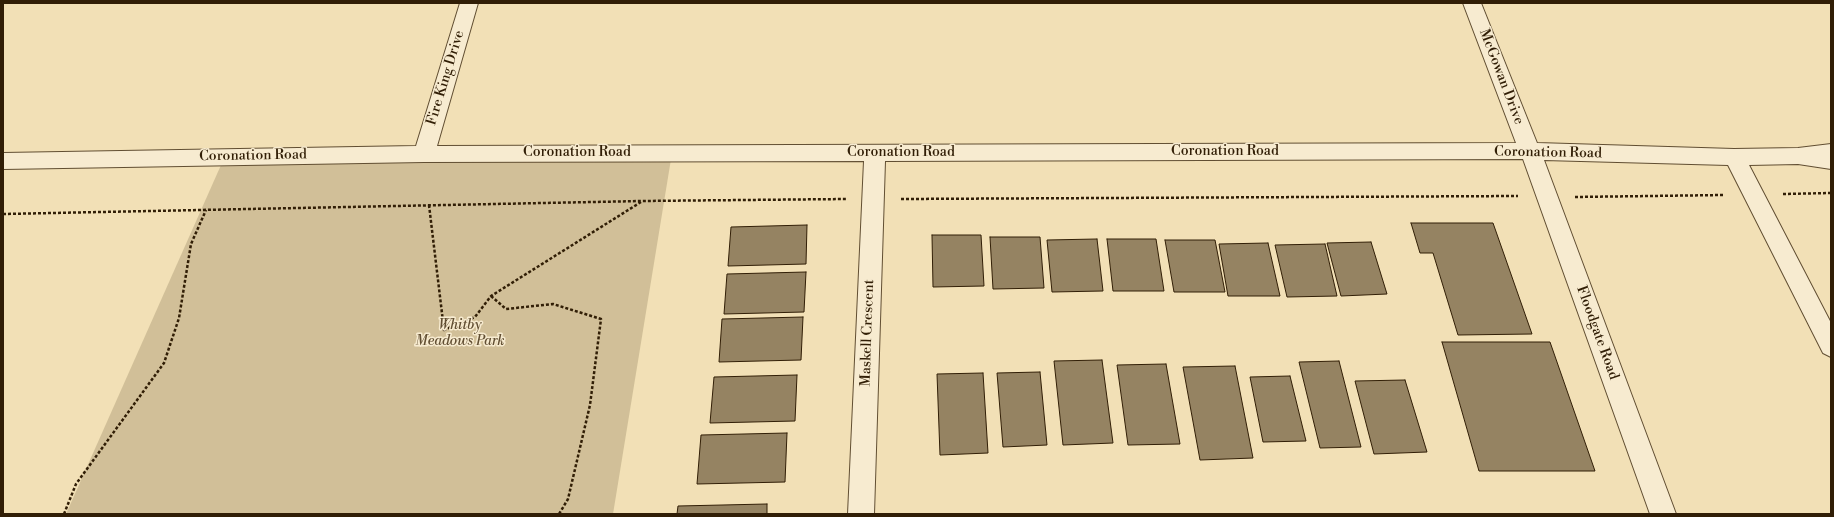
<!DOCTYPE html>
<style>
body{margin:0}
#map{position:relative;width:1834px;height:517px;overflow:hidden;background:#f2e0b6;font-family:"Libre Bodoni",serif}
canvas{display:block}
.frame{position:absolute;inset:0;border:4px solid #311e06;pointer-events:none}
</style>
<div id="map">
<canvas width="1834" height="517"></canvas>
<div class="frame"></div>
</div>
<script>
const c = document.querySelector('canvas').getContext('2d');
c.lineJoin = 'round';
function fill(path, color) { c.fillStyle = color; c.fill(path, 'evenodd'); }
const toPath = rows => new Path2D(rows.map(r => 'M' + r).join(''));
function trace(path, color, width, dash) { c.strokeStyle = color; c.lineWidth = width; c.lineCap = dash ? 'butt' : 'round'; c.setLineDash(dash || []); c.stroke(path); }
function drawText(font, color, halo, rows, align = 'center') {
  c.font = font + ' "Libre Bodoni",serif'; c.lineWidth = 3; c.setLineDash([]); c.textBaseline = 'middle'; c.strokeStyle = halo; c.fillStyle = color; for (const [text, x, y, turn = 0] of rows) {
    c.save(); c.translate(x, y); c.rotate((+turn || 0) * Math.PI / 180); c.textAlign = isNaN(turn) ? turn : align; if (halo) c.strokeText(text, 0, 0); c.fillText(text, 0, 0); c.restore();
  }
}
fill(toPath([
 [672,153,613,514,66,514,225,156]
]), '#d1bf98');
const building = toPath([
 [1411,223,1493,223,1532,334,1458,335,1433,253,1420,253,1411,223],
 [807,225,806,264,728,266,731,227,807,225],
 [932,235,981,235,984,286,933,287,932,235],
 [990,237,1040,237,1044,288,993,289,990,237],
 [1097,239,1103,291,1052,292,1047,240,1097,239],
 [1107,239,1156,239,1164,291,1113,291,1107,239],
 [1165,240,1215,240,1225,292,1174,292,1165,240],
 [1371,242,1387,294,1341,296,1327,243,1371,242],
 [1268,243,1280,296,1228,296,1219,244,1268,243],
 [1325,244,1337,296,1287,297,1275,245,1325,244],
 [806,272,804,312,724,314,727,274,806,272],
 [803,317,801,360,719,362,722,319,803,317],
 [1442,342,1550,342,1595,471,1479,471,1442,342],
 [1102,360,1113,443,1063,445,1054,361,1102,360],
 [1339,361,1361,447,1320,448,1299,362,1339,361],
 [1166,364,1180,444,1128,445,1117,365,1166,364],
 [1235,366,1253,458,1200,460,1183,367,1235,366],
 [1040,372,1047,445,1003,447,997,373,1040,372],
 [983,373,988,453,940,455,937,374,983,373],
 [797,375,795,421,710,423,714,377,797,375],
 [1290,376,1306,441,1263,442,1250,377,1290,376],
 [1405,380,1427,452,1374,454,1355,381,1405,380],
 [787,433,785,482,697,484,701,435,787,433],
 [767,504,767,514,677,514,678,506,767,504]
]);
fill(building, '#958362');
trace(building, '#311e06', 1);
const minor = toPath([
 [460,3,478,3,437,146,1516,143,1463,3,1481,3,1537,143,1734,149,1798,148,1831,144,1831,169,1798,164,1749,165,1831,323,1831,357,1823,353,1728,165,1544,160,1676,514,1650,514,1523,159,885,161,874,514,848,514,864,161,424,162,3,169,3,153,416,146,460,3]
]);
trace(minor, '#614e32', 2);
trace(toPath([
 [1783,194,1831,193],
 [1575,197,1724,195],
 [901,199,1518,196],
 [429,205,444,330,475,317,491,296,641,202],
 [3,214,642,201,846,199],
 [491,296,506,309,553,304,601,319,590,405,568,499,559,514],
 [64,514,76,484,164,363,179,318,191,244,206,210]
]), '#311e06', 2.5, [3, 2]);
fill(minor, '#f7ebd0');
drawText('14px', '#311e06', '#f7ebd0', [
 ["McGowan Drive",1501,77,69],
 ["Fire King Drive",446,78,-73],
 ["Coronation Road",1225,152],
 ["Coronation Road",577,153],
 ["Coronation Road",901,153],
 ["Coronation Road",1548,153,1],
 ["Coronation Road",253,156,-1],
 ["Maskell Crescent",868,333,-88],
 ["Floodgate Road",1597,333,70]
]);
drawText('italic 14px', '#614e32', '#f7ebd0', [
 ["Whitby",460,326],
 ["Meadows Park",460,342]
]);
</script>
